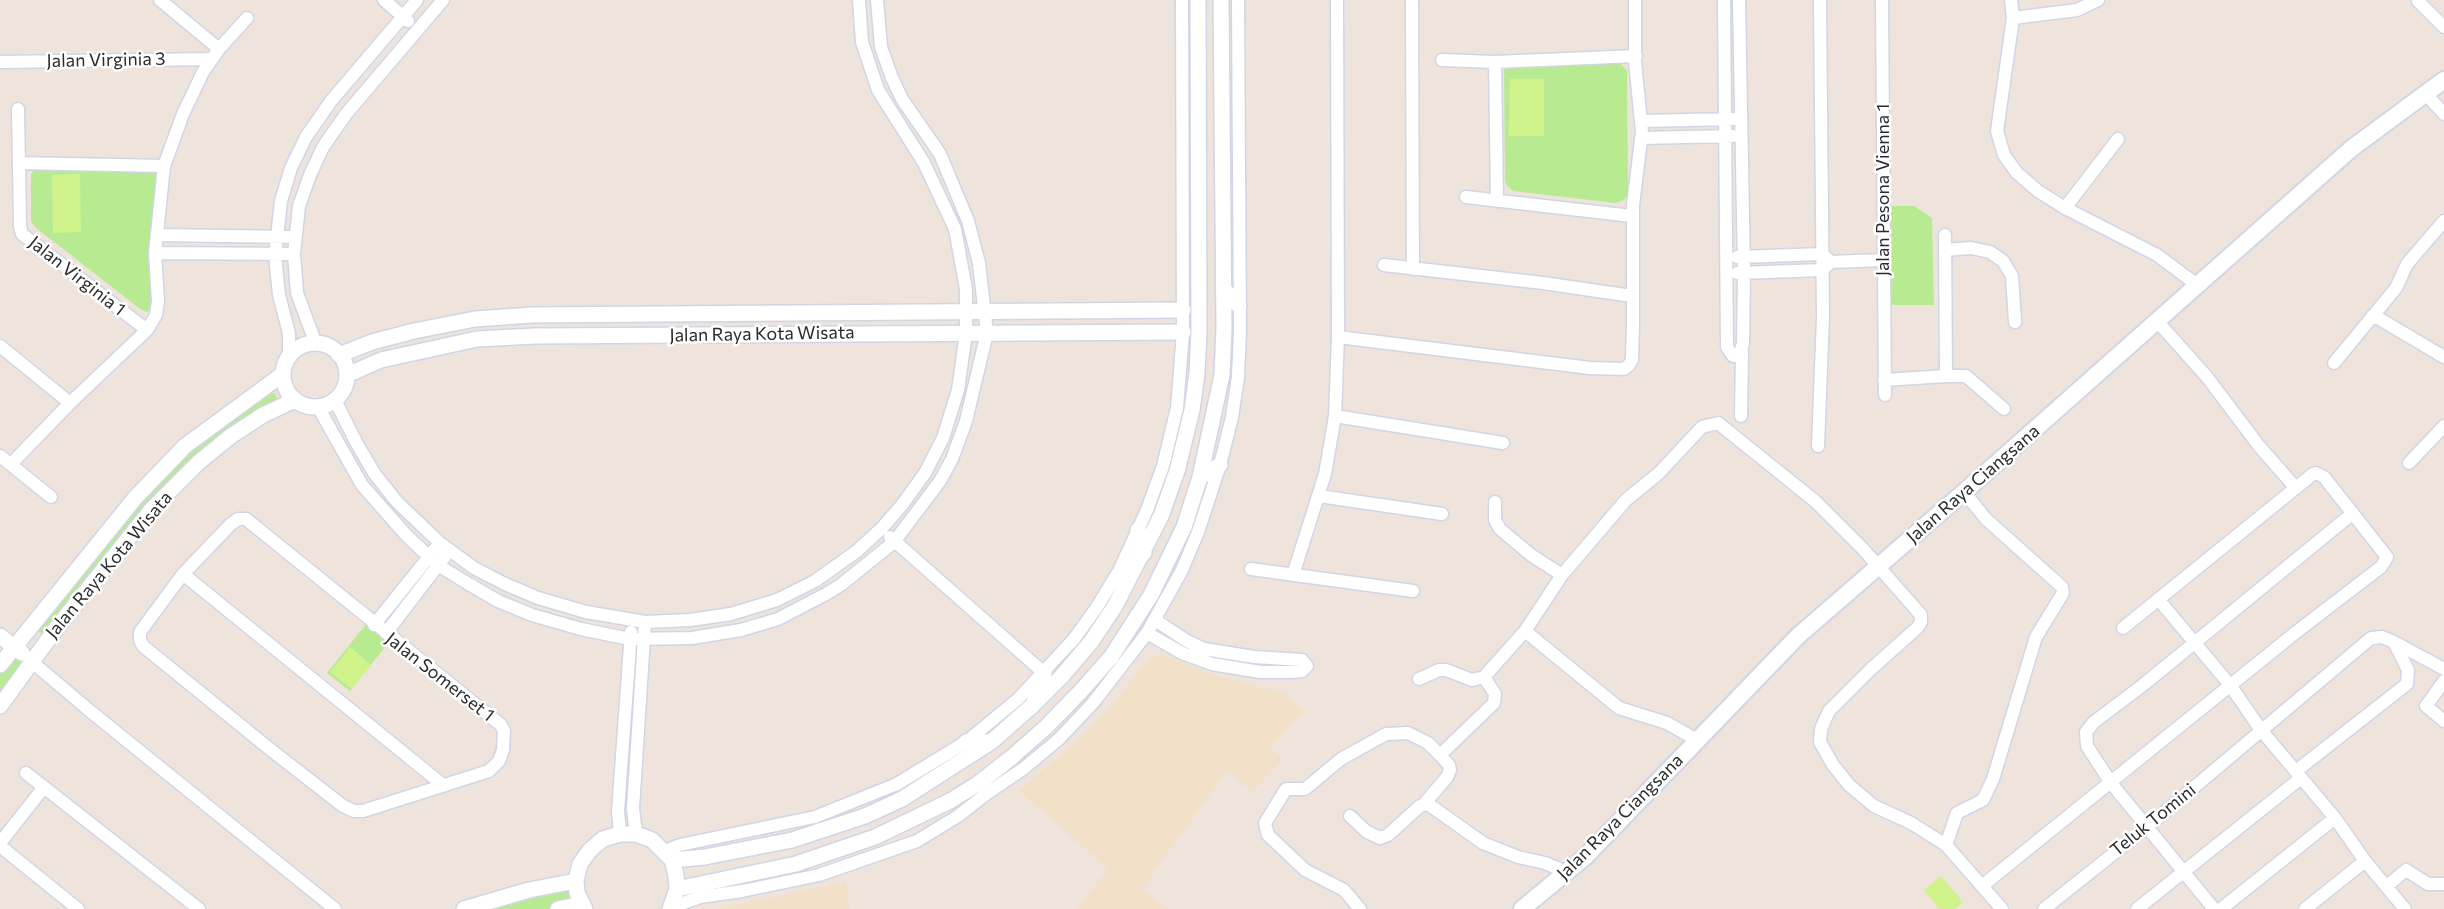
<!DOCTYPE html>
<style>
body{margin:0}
canvas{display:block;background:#eee4db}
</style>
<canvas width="2444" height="909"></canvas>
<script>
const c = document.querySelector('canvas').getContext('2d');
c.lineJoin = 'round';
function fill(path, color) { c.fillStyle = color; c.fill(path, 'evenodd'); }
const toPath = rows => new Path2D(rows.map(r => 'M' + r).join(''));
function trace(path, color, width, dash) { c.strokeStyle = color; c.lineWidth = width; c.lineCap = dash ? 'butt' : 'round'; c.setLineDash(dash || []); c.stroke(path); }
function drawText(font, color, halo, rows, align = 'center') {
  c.font = font + ' Commissioner,sans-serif'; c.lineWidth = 5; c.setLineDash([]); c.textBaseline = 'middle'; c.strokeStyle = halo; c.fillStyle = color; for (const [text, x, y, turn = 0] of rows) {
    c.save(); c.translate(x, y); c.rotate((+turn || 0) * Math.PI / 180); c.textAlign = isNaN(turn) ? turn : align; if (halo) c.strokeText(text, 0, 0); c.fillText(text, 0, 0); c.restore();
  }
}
fill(toPath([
 [1163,654,1216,676,1284,693,1305,711,1270,748,1283,759,1253,792,1227,771,1142,889,1169,909,1077,909,1108,869,1019,791,1083,735,1116,700,1147,660],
 [846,882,849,909,717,909]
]), '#f2e0c8');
fill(toPath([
 [1618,60,1627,71,1628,195,1624,200,1615,203,1513,191,1507,186,1505,180,1504,70,1509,63],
 [34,169,162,169,153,310,146,312,140,309,35,227,31,221,31,175],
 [1882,206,1914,206,1932,218,1934,305,1882,305],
 [271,393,275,393,277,400,197,456,145,505,83,587,44,633,38,632,37,629,139,500,189,449,226,421],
 [367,623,390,641,350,691,327,673],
 [14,647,31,661,0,706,0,665],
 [576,881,581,904,558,909,464,909]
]), '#b8eb91');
fill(toPath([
 [1510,79,1544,79,1544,136,1509,136],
 [80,174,81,232,53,233,52,175],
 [350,647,371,665,352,689,330,672],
 [1941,876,1963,902,1955,909,1939,909,1924,890]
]), '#d1f38b');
const minor = toPath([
 [160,0,219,49],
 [384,0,408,21],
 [1412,0,1413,269],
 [1724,0,1727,347,1733,356,1739,356,1743,344,1744,272,1739,0],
 [1882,0,1885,395],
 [2011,0,2013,18,1997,131,2004,155,2017,173,2038,191,2065,208,2157,255,2196,284],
 [2418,1,2444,27],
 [2013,18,2077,10,2098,0],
 [1442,60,1495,62,1636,56],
 [0,62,211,59],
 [1495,62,1497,201],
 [2426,94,2444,114],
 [18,109,20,226,22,234,147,330],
 [1642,121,1733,119],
 [1641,138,1733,136],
 [19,163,164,166],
 [1466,197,1632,216],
 [2065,208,2118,139],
 [158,235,295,237],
 [1945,235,1946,376,1966,376,2004,409],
 [1945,250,1971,248,1990,252,2003,261,2012,276,2015,322],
 [155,253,294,254],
 [1737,257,1822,254,1828,259],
 [1384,265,1543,283,1632,296],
 [1737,273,1822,270,1831,262,1883,260],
 [2373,315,2444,357],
 [2157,321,2207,377,2259,446,2295,487],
 [1338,337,1590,368,1624,369,1629,365,1632,360,1633,326,1633,205,1642,132,1635,62,1635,0],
 [316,344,297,293,294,254,299,206,310,175,323,147,346,114,443,0],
 [0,346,70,403],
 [289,356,289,333,279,295,275,255,281,201,291,168,306,137,331,101,417,0],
 [2334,363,2396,288,2407,264,2444,221],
 [1884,380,1946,376],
 [335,400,356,442,374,473,397,502,440,543,474,568,505,584,538,598,586,612,645,622,690,620,731,614,777,600,815,581,857,551,882,528,902,505,925,473,943,438,958,390,966,333,966,289,955,229,924,163,878,90,862,42,859,0],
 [318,407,362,485,407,536,438,565,467,583,498,601,532,615,581,629,630,639,692,638,741,630,778,619,826,594,842,584,894,542,940,481,952,459,966,421,987,333,979,263,968,221,940,154,902,99,892,78,881,47,877,0],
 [1335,416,1503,443],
 [1741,416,1742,352],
 [1818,446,1823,317,1820,0],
 [0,456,51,497],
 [2409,463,2444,426],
 [11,464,70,403,147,330,156,315,158,301,155,253,164,166,183,114,203,72,219,49,247,18],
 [1319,496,1442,514],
 [1495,502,1495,520,1500,529,1531,555,1562,575],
 [238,519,246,519,501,725,504,731,503,750,499,761,489,771,363,811,354,811,343,806,271,750,143,646,140,640,140,632,183,574,231,524,238,519],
 [890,537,1044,673],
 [1251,569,1413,591],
 [183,574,443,785],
 [1293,575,1325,474,1335,416,1338,337,1337,0],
 [2158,599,2230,685,2261,730,2335,818,2365,861,2405,909],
 [374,625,440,543],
 [1525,631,1562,575,1626,500,1659,473,1702,427,1718,423,1815,501,1863,549,1921,615,1921,622,1918,627,1871,669,1829,711,1821,729,1820,742,1833,765,1849,785,1874,806,1911,823,1946,845,2002,909],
 [386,633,449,551],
 [1147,633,1182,653,1212,664,1260,672,1292,672,1302,671,1307,666,1302,660,1254,657,1204,649,1187,641,1155,620],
 [2394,642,2444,669],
 [31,661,90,711,335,909],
 [1419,679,1439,670,1446,670,1472,680,1484,677],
 [2444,681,2426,706,2444,721],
 [26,773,199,909],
 [1425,803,1447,777,1450,770,1449,765,1440,755],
 [1350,816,1367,832,1380,838,1388,835,1420,806,1428,804,1483,843,1518,857,1545,863,1559,869,1563,875],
 [620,834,618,811,631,632],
 [636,834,633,808,645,622],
 [0,843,44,787],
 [1946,845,1957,813,1983,800,1993,779,2036,637,2063,593,2062,587,1986,519,1964,492],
 [0,846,78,909],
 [665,851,680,845,815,817,897,784,966,742,1018,699,1074,639,1097,607,1119,571,1147,510,1163,466,1177,408,1183,332,1182,0],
 [1982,886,2295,633,2381,567,2387,557,2324,477,2316,473,2313,474,2123,628],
 [2387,886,2406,870,2428,884,2444,884],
 [670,908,700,897,742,891,819,875,917,841,958,816,986,794,1023,769,1059,739,1093,703,1147,633,1182,570,1198,532,1220,465,1232,417,1238,377,1240,331,1238,0],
 [1360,909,1344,890,1305,870,1268,835,1265,823,1286,789,1305,789,1341,759,1386,734,1408,733,1428,743,1440,755,1494,703,1495,694,1484,677,1525,631,1619,708,1667,723,1697,740],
 [2044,909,2147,827,2371,638,2382,637,2394,642,2408,670,2407,684,2296,771],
 [2137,909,2301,778],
 [2214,909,2111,783,2087,746,2086,732,2094,722,2143,685,2353,513],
 [2221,909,2335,818],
 [2305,909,2365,861]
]);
const tertiary = toPath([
 [1223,288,1239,306],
 '283 375a32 32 0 1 1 64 0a32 32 0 1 1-64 0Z',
 [339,355,372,342,414,331,475,319,532,315,1183,310],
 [347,375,381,360,477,339,535,336,1183,332],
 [1200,477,1220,465],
 [1138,530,1144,553],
 [0,636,22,653],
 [0,665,135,498,185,446,283,374],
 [1034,702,1044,673],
 [0,706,55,630,152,509,199,462,231,436,263,415,295,400],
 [966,742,991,742],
 [672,860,705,857,792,840,865,816,902,799,991,742,1033,705,1061,677,1091,642,1115,606,1161,516,1177,471,1192,410,1197,373,1199,331,1198,0],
 [677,889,796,864,875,837,950,801,979,783,1012,757,1046,727,1081,691,1111,657,1151,595,1184,527,1200,477,1222,375,1224,329,1221,0],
 [464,909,529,890,576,881],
 [558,909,581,904],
 [585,909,577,893,576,881,580,864,590,850,603,839,620,834,636,834,652,840,672,860,676,875,677,889,670,909]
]);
const secondary = toPath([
 [1522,909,1586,856,1798,636,1964,492,2352,148,2444,80]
]);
trace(minor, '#d0d6e5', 15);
trace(tertiary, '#d0d6e5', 18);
trace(secondary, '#d0d6e5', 20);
trace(minor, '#fff', 12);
trace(tertiary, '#fff', 15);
trace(secondary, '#fff', 16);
drawText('18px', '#2a2a2a', '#fff', [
 ["Jalan Virginia 3",106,60,-1],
 ["Jalan Pesona Vienna 1",1883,190,-90],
 ["Jalan Virginia 1",77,276,38],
 ["Jalan Raya Kota Wisata",762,334,-1],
 ["Jalan Raya Ciangsana",1973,484,-41],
 ["Jalan Raya Kota Wisata",109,565,-50],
 ["Jalan Somerset 1",440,677,38],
 ["Jalan Raya Ciangsana",1620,817,-45],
 ["Teluk Tomini",2153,820,-39]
]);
</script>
